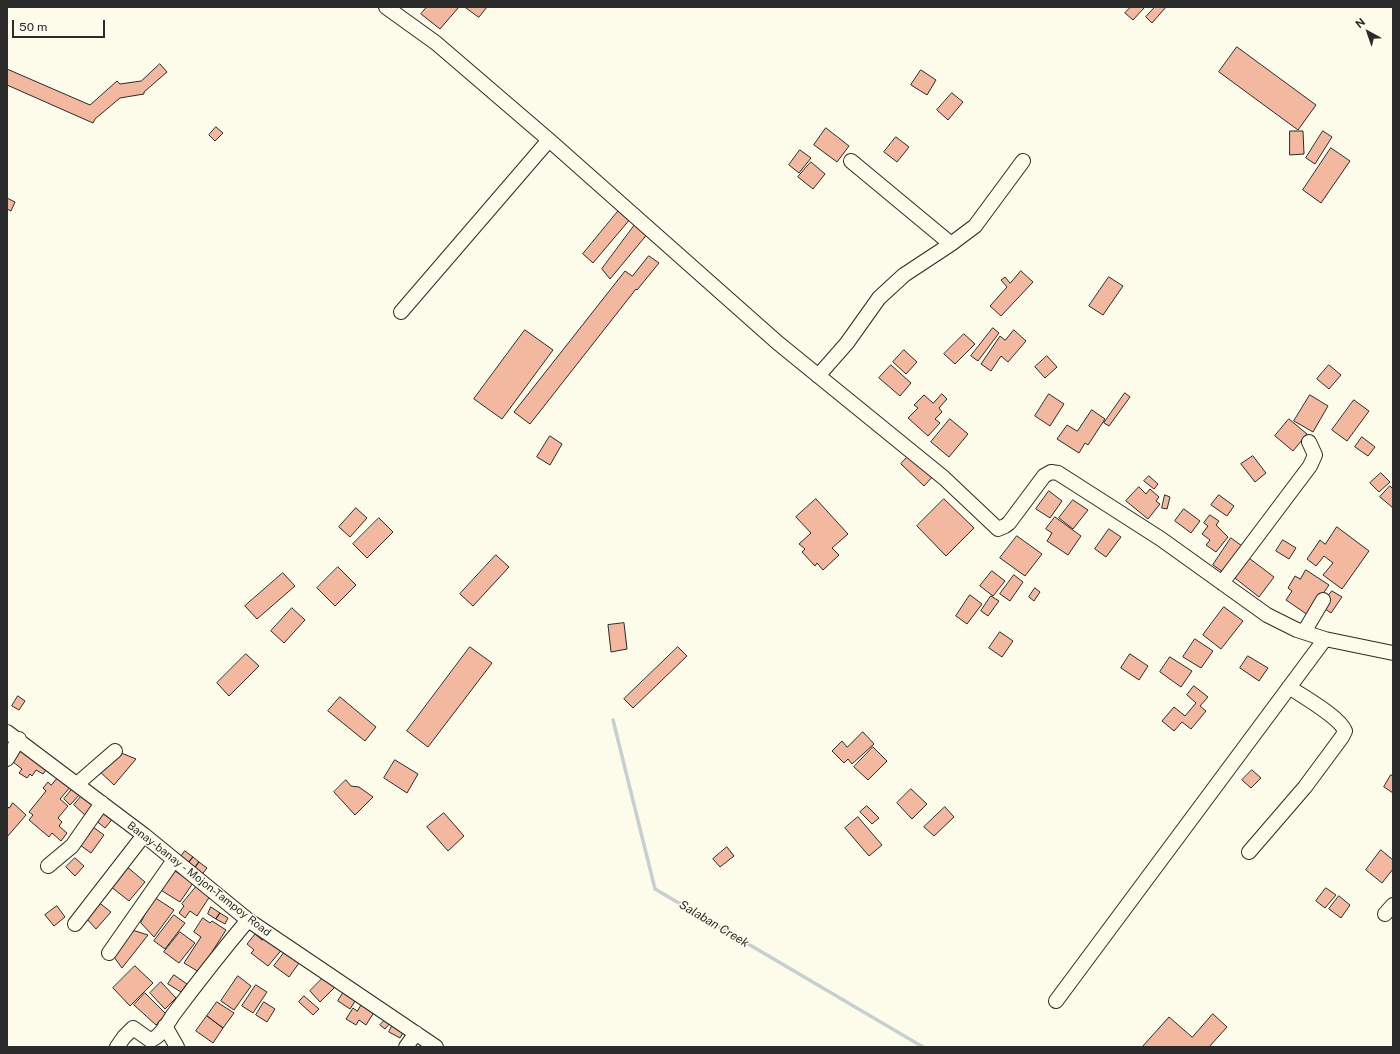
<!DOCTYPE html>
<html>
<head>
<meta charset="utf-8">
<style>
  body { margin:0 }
  #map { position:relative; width:1400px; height:1054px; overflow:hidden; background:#fdfbea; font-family:"Public Sans",sans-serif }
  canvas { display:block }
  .frame { position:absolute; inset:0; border:8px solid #2b2b2b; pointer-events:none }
  .north { position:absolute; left:1348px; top:12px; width:40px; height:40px; -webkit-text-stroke:3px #fdfbea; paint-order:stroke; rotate:320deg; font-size:11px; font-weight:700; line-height:16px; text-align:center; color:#2b2b2b }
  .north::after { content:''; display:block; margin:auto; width:14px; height:18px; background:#2b2b2b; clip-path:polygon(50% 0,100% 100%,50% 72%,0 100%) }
  .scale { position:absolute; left:12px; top:20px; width:93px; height:18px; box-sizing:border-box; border:2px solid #2b2b2b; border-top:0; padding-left:5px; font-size:12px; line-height:14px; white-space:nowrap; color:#2b2b2b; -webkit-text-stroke:3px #fdfbea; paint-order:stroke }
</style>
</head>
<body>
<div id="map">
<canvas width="1400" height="1054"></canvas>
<div class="frame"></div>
<div class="north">N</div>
<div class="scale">50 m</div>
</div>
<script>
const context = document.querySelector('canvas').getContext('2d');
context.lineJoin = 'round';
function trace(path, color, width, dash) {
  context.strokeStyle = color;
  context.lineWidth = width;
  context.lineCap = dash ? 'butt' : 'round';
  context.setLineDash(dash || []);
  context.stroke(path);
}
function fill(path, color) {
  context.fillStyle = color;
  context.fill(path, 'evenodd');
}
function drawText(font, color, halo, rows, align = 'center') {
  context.font = font + ' "Public Sans",sans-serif';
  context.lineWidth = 3;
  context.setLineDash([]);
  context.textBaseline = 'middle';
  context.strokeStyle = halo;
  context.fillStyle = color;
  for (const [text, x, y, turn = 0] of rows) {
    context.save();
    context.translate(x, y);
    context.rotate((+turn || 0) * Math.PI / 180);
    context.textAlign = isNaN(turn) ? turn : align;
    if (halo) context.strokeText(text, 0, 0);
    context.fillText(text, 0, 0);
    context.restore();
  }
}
trace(new Path2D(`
  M613,720L655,889L923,1047`), '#c7d0d0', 3.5);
const building = new Path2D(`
  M427,7H456L458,8L440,29L421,14Z
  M465,7H487L479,17Z
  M1131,7H1142L1144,8L1133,20L1125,13Z
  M1155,7H1166L1152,23L1146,17Z
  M1237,47L1316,105L1298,130L1219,72Z
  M160,64L167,72L144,92V94L120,98L95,119L93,123L7,85V69L90,105L117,81L120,84L141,81Z
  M921,70L936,80L927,95L911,85Z
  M952,93L963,102L948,120L937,110Z
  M216,127L223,133L215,141L209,135Z
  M826,128L849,146L837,162L814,145Z
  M1290,131H1303L1304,154L1290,155Z
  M1323,131L1332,137L1315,164L1306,158Z
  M896,137L909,147L897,162L884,152Z
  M1331,148L1350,161L1321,203L1303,190Z
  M800,150L811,158L799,173L789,165Z
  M811,162L825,174L813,189L798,177Z
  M7,198L15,202L11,211L7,209Z
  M620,209L631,218L593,263L583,254Z
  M637,222L649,232L610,279L602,269Z
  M649,256L659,263L637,290L636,289L530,424L514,412L625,271L632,276Z
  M1021,271L1033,282L1001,316L990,306L1007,287L1001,280L1005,277L1010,283Z
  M1109,277L1123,286L1103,315L1089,306Z
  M993,328L999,333L978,361L971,356Z
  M525,330L553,350L502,419L474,399Z
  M1014,330L1026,341L1008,362L1001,356L991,371L981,364L1000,336L1005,340Z
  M964,334L975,344L955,364L944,354Z
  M904,350L917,362L906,374L893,362Z
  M1047,356L1057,367L1045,378L1035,367Z
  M891,365L911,383L900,396L879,378Z
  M1329,365L1341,375L1329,389L1317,379Z
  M1125,393L1130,397L1109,426L1104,423Z
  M942,394L947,399L939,408L942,412L935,419L940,423L928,436L908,418L918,408L914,405L924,395L933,403Z
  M1049,394L1064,404L1050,426L1035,416Z
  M1310,395L1328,406L1313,432L1294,421Z
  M1354,400L1369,411L1347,441L1332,430Z
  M1092,410L1105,419L1088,445L1085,443L1079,453L1057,439L1067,425L1077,431Z
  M950,419L968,434L949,457L931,442Z
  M1289,419L1307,434L1293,451L1275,436Z
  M550,436L562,444L550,465L537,457Z
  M1362,437L1375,447L1368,456L1355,447Z
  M912,452L935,474L924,486L901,464Z
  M1253,456L1266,473L1255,482L1241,464Z
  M1381,473L1390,482L1379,492L1370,483Z
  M1149,476L1158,484L1154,489L1144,481Z
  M1390,486L1393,489V508L1380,497Z
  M1139,487L1146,494L1150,489L1159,497L1156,501L1160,504L1148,519L1126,501Z
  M1049,491L1062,501L1050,518L1036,509Z
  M1165,495L1170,497L1167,509L1162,508Z
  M1219,495L1234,506L1227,516L1211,505Z
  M816,499L848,534L832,548L839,555L823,570L817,563L815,566L802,552L805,549L799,544L811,533L796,517Z
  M944,499L974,528L946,556L917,526Z
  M1073,500L1088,510L1073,529L1059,518Z
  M356,508L367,518L350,537L339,527Z
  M1184,509L1200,521L1191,533L1175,521Z
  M1210,515L1219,521L1216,525L1228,537L1216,552L1206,545L1210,540L1202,534L1208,526L1204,523Z
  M1055,517L1081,536L1068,555L1047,541L1052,533L1046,529Z
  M379,518L393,532L367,558L353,544Z
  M1337,527L1369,551L1342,589L1323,575L1333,563L1324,556L1316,566L1307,559L1320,540L1325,544Z
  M1109,529L1121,537L1106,557L1095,549Z
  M1017,536L1042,554L1025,576L1000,558Z
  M1231,538L1242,546L1223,572L1213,565Z
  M1283,540L1296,548L1289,559L1276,551Z
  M496,555L509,567L473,606L460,594Z
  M1245,555L1274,577L1259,597L1231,575Z
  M338,567L356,585L335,606L317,588Z
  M1306,570L1329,585L1308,615L1286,600L1292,591L1288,588L1295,576L1300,579Z
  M992,571L1005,581L993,596L980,586Z
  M283,573L295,586L257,619L245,606Z
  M1014,575L1023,582L1010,601L1000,594Z
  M1035,588L1040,592L1034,601L1029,597Z
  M1332,591L1342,597L1331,613L1321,606Z
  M970,595L982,604L967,624L956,616Z
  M991,596L999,601L988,616L981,611Z
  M1224,607L1243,621L1221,649L1203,635Z
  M292,608L305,620L284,643L271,631Z
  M624,623L627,649L611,652L608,625Z
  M1000,632L1013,641L1002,657L989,648Z
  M1195,639L1213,651L1201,668L1183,657Z
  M470,647L492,663L428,747L407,731Z
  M678,647L687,656L633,708L624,699Z
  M246,654L259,666L229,696L217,683Z
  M1130,654L1148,666L1139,680L1121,668Z
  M1248,656L1268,668L1259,681L1240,668Z
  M1170,657L1192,671L1181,687L1160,672Z
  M1194,686L1208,697L1200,706L1206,711L1191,729L1182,722L1174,731L1162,721L1174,707L1185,716L1196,703L1187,695Z
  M18,696L25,701L19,710L12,706Z
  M340,697L376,727L365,741L328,711Z
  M863,732L874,744L852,764L848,759L844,763L832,751L842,741L847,747Z
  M23,738L51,763L43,774L36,770L32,776L30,774L27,778L19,773L22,769L8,758Z
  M873,747L887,761L868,780L854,767Z
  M119,752L136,759L114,785L97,769Z
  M395,760L418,774L407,793L384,778Z
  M65,769L78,778L60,799L68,806L58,818L62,822L59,826L67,833L61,841L52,833L49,837L29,820L33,815L29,812L46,791L43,788L48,782L51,785Z
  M1252,770L1261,778L1251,788L1242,780Z
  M1391,775L1393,776V793L1384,787Z
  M346,780L351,786L359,787L373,797L355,815L334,792Z
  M74,787L81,793L70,805L64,799Z
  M89,787L101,798L86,816L74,805Z
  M911,789L927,804L912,819L897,803Z
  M109,801L120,810L105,828L94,819Z
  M13,803L26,815L7,837V806L9,808Z
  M867,806L879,818L872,824L860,812Z
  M945,807L954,817L934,836L924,827Z
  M444,813L464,836L448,851L427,827Z
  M858,817L882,845L869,856L845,828Z
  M93,827L104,835L91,853L80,845Z
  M727,847L734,856L720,867L713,859Z
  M1381,850L1393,860V869L1382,883L1366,870Z
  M185,851L193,857L186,866L178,861Z
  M193,857L199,862L192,872L186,866Z
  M75,858L84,866L75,876L66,867Z
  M199,862L207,868L200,877L192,872Z
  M126,866L145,882L129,901L110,886Z
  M172,869L193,883L180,902L159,889Z
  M200,882L212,893L197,916L190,911L185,918L179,913L184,906L182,904Z
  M1326,888L1336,895L1325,908L1316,901Z
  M1339,896L1350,905L1341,918L1329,909Z
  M154,897L174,910L154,937L141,923Z
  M97,901L111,912L96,929L85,917Z
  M57,906L65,917L54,926L45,915Z
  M211,907L220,913L216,919L208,914Z
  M220,913L228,918L225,924L216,919Z
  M174,915L185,923L165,949L154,941Z
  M203,918L210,923L212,921L226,930L199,972L184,963L201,937L194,932Z
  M132,930L148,935L122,968L114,957Z
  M180,932L195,943L179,963L164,952Z
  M267,933L284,947L268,966L251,953L254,950L247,944L255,934L262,940Z
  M290,945L304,956L289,977L274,966Z
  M135,966L153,983L130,1006L113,988Z
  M174,975L187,984L181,992L168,984Z
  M326,975L337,985L320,1002L310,991Z
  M238,976L251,986L234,1010L221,1001Z
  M161,982L176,998L165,1009L150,993Z
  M256,985L267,992L253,1013L242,1006Z
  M347,987L359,995L350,1009L338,1001Z
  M145,993L166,1014L156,1025L134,1005Z
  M304,996L319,1009L313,1015L299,1002Z
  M366,997L378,1006L366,1025L359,1020L356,1025L346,1019L353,1008L357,1011Z
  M217,1002L234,1013L223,1028L207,1016Z
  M264,1002L275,1009L267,1022L256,1015Z
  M1213,1014L1227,1027L1209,1047H1142L1169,1017L1192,1037Z
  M207,1016L223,1028L213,1043L196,1031Z
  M387,1018L391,1022L385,1029L380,1025Z
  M393,1024L404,1031L400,1038L389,1032Z`);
fill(building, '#f2b8a0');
trace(building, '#2b2b2b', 1);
const minor = new Path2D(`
  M386,7L436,43L549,140L778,343L944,478L998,529L1005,526L1009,523L1044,476L1051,472L1058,473L1161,539L1267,615L1297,630L1325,639L1393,653
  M951,244L975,226L1023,161
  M401,312L549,140
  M818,376L847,343L879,298L904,275L951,244L851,161
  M1222,583L1310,466L1315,455L1309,442
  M1304,632L1323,600
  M7,732L144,835L248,920L436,1047
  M7,759L19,739
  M77,784L115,751
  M1249,852L1305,787L1342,737L1345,731C1340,717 1302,696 1289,687
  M48,866L72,846L102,803
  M1385,914L1393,905
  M75,924L144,835
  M109,953L174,860
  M1056,1001L1325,639
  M165,1026L177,1047
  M117,1047L124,1037L133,1028L150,1040C160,1038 168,1023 173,1015C197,983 222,951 248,920
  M406,1047L416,1033`);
trace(minor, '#2b2b2b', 16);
trace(minor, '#fdfbea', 14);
drawText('11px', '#2b2b2b', '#fdfbea', [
  ["Banay-banay - Mojon-Tampoy Road",199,879,38]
]);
drawText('italic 12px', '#2b2b2b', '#fdfbea', [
  ["Salaban Creek",714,924,31]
]);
</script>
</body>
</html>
